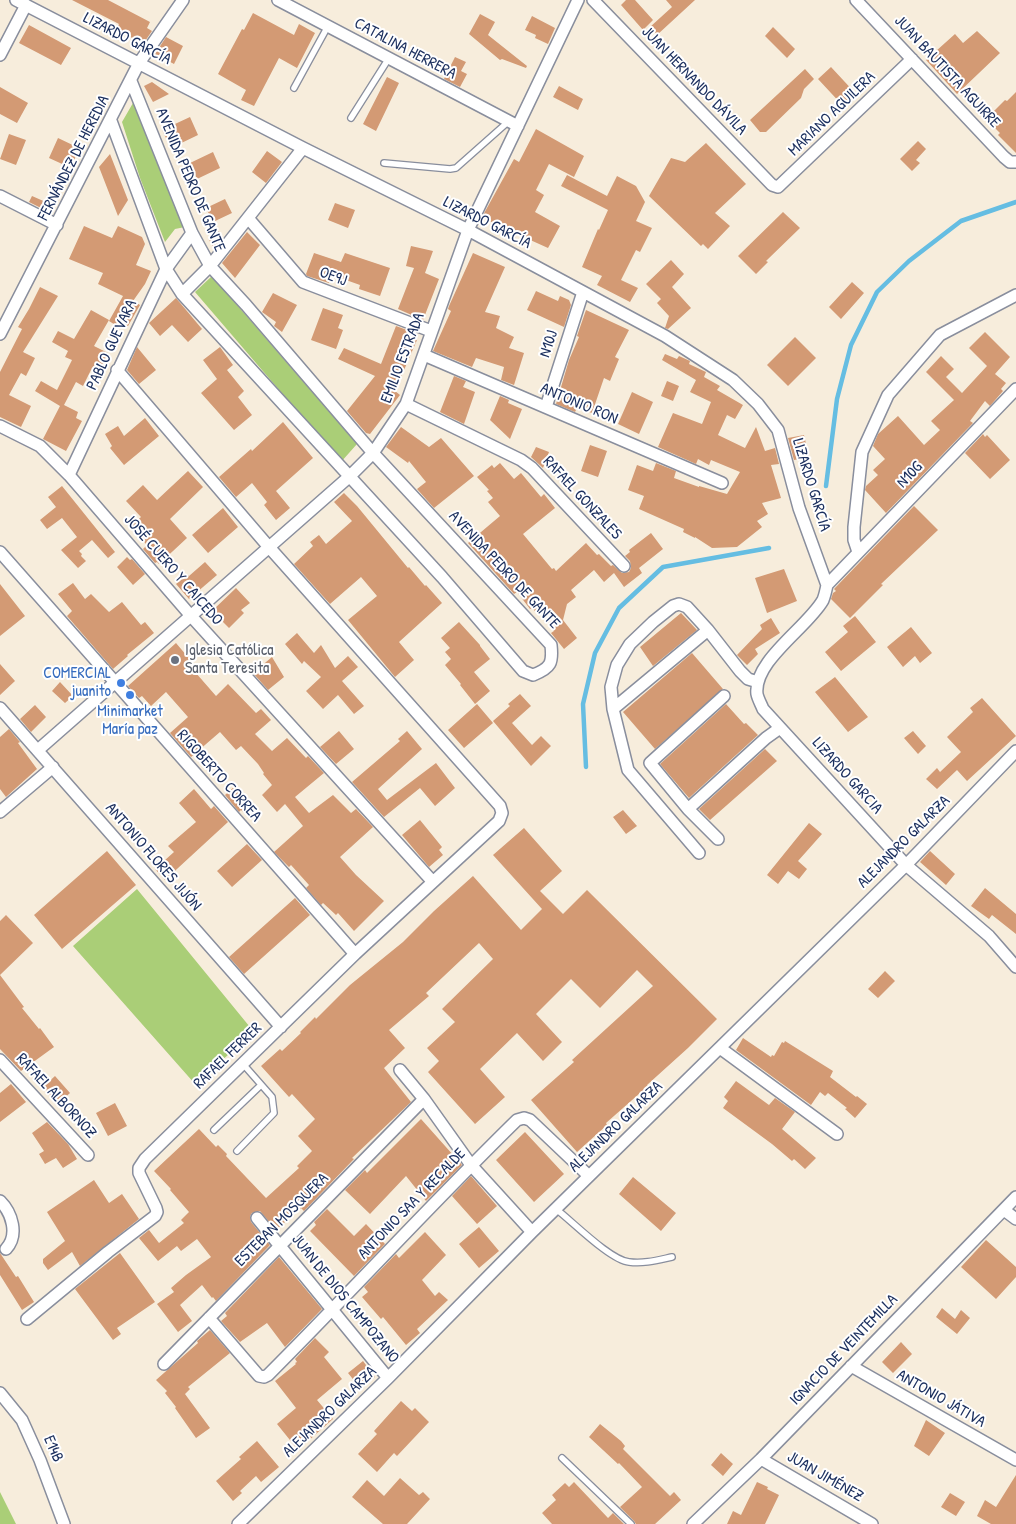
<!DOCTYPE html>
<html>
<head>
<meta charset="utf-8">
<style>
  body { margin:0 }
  canvas { display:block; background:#f7eddc }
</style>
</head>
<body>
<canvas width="1016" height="1524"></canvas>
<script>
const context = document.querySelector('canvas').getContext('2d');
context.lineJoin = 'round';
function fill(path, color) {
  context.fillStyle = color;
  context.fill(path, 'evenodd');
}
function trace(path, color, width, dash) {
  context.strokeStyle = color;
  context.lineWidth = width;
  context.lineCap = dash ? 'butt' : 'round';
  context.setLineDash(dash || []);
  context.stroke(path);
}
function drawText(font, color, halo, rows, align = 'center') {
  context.font = font + ' "Patrick Hand",sans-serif';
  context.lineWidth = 4;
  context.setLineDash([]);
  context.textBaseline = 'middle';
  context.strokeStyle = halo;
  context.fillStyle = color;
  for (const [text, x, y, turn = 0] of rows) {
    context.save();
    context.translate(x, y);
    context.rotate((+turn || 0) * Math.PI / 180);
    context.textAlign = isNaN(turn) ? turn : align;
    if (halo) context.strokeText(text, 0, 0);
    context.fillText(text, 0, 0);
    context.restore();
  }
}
fill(new Path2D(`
  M133,103L185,227L175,229L165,242L140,178L122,122Z
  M212,276L357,444L341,462L195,292Z
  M137,889L254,1032L195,1084L73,946Z
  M0,1492L16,1524H0Z`), '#aace77');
trace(new Path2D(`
  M826,486L837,399L851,345L877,292L909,261L961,221L1016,202
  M586,767L583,704L595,653L619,608L663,567L769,548`), '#65bde2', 4.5);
fill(new Path2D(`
  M72,0H108L150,22L147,28L152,31L143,44L116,29L119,24Z
  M626,0H635L653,20L643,30L621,5Z
  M666,0H695L657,35L650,27L672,7Z
  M253,13L294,35L299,24L315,33L297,68L279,58L254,106L241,100L246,90L218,74L242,29L244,30Z
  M480,14L495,22L488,35L527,66L526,68L502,59L500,60L469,34Z
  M532,16L555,28L548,44L535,38L536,35L525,30Z
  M29,25L71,48L61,65L19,43Z
  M773,27L795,49L787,58L765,36Z
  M977,31L1000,53L957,94L926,60L955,34L963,43Z
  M166,37L183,46L174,64L155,54Z
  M455,57L466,62L461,71L467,74L460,87L444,79Z
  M831,67L857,95L844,107L818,79Z
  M805,69L814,79L804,89L801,98L766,132H760L750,120Z
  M387,77L399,83L376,131L363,124Z
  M152,82L169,94L153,102L144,86Z
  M559,86L583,99L578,110L553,97Z
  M0,87L28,103L17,123L0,114Z
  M1016,92V153L998,135L1000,133L986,119L1005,100L1007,101Z
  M190,117L198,135L171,148L162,130Z
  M536,129L584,156L574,177L549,164L536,190L544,195L535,212L560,226L548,248L517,234L515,238L499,229L501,227L482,217L514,159L519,162Z
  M9,134L26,140L16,165L0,159Z
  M58,138L79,148L71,168L49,158Z
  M918,141L926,149L916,160L920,163L912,171L900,159Z
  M706,143L746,184L715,213L730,226L708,249L703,244L701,246L649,196L671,158L685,162Z
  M267,151L282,162L266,183L252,172Z
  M213,152L220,168L197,179L190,163Z
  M110,154L128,200L118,216L99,167Z
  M567,175L607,196L617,176L636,186L645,202L636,221L652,228L640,252L636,250L621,280L638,288L630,302L597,285L602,276L582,267L598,229L599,230L608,210L561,186Z
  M32,196L48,203L45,210L29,202Z
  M225,199L232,213L213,222L206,208Z
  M335,203L355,210L348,228L328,220Z
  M783,212L800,228L766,261L768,262L756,274L738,256Z
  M84,226L112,238L118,226L142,237L145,244L136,265L151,271L145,284L133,301L140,305L128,326L119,321L117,326L109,321L123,296L98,284L103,273L69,259Z
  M219,231L223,237L214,249L208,238Z
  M247,232L260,245L235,278L222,263Z
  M411,246L433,251L425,273L439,279L423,320L398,309L414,268L406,266Z
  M314,253L341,262L345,253L390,268L380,296L359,289L360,285L332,275L329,283L307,276L306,274Z
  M473,253L505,267L485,312L500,316L496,328L514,337L509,348L524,353L514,385L501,380L504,367L476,358L472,367L433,351L451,311L448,309L449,306Z
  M671,260L684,274L672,287L691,308L668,329L665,328L669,316L657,303L661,299L646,284Z
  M852,282L864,293L841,319L829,307Z
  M40,287L58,296L23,352L35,358L26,376L21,373L9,395L31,406L21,427L0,417V372L22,329L18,327L29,309Z
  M536,291L558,301L560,296L569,300L571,305L564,327L527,310Z
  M273,293L297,305L282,332L274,326L276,322L262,312Z
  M176,298L202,329L188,342L172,325L160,336L149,323Z
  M323,308L343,315L338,328L343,330L336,349L311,340Z
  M91,310L109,320L94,346L108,353L98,373L91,370L83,386L76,382L64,405L78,412L76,418L82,421L66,451L43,439L60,406L35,391L41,381L57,390L72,360L65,357L68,351L52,342L58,331L74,339Z
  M586,310L629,330L615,357L619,359L610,381L604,378L592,413L577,408L575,412L556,404L569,360L579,337L577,336Z
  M396,326L418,334L416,339L417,340L395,391L400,395L370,434L366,433L347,411L375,376L338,359L344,348L381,364Z
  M985,332L1010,357L995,374L1006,383L1001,389L1003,391L990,406L985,401L970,421L973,423L886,513L865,490L866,486L878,475L873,470L885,459L873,446L878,434L898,416L924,445L940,430L931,421L954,400L926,372L941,356L954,369L946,377L962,393L987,366L969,348Z
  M795,337L816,358L788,386L767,365Z
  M137,347L156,370L139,384L127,370Z
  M220,347L233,365L227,370L244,391L238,397L252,415L234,430L201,393L217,379L203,360Z
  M665,354L677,359L679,356L690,361L689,364L706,372L704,377L720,386L717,390L743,405L735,419L727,415L718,435L745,448L756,427L765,451L775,448L779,464L771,465L781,498L762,503L768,514L757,521L762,527L737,547L712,548L695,537V538L683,532L684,529L639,509L644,496L628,490L637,465L653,471L656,463L676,471L674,478L699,487V486L727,494L740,472L711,460L709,465L698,459L696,464L658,447L673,413L702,424L711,402L690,392L696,380L662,360Z
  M454,376L466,381L463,387L475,392L464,424L440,412Z
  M667,381L679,386L673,401L661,396Z
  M632,392L653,402L639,434L618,424Z
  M500,396L509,400L508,403L522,409L510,439L490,420Z
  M145,418L159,436L124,465L110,448L112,446L105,434L118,426L124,436Z
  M283,422L313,458L276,491L290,508L276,520L264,505L267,502L252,483L236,497L219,477L251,449L252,451Z
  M401,427L429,447L441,438L474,476L434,508L417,489L426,482L409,461L408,463L386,447Z
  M983,434L985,437L987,435L1010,460L990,479L965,453Z
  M804,435L809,457L794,460L788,438Z
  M590,445L607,451L598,477L581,471Z
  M536,447L549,452L543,468L531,457Z
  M500,463L514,479L521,473L541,497L544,494L555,508L523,534L552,569L554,568L556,571L586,543L597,555L599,554L611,566L613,565L622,573L629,572L631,568L630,561L625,556L630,552L629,550L651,533L663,549L639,568L642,573L624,587L614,573L604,582L594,570L571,590L576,597L567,604L563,620L577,638L564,649L551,633L554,631L537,609L535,611L532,608L530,609L517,592L514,594L468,543L500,516L488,502L493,498L487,491L489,490L477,477L492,465L494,468Z
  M188,471L203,487L170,519L187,538L159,564L157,562L155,563L143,549L147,545L130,527L141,517L126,501L143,485L157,500Z
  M62,486L115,552L108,558L92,540L79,551L82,554L81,556L86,561L78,568L61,550L77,537L62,518L47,529L40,520L56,507L48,497Z
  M344,493L357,506L408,568L409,567L425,586L426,585L442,603L399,642L414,660L395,677L348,620L377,596L361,577L330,604L294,564L313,546L310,542L319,535L326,544L352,521L334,502Z
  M914,506L938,530L881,584L883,585L850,618L831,599L833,593L836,591L834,589Z
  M223,508L238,527L208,553L192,535Z
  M127,557L130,560L132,559L145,574L133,585L117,567Z
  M205,562L217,575L189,599L176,584L187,574L189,576Z
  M784,569L797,601L767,613L755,578Z
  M73,583L85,599L91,594L109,612L122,602L141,625L145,622L154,633L127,655L128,656L113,669L67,616L72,611L58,594Z
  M0,584L25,616L0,636Z
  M236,588L250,603L241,610L244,613L229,628L212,611Z
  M681,613L697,630L653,666L640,647Z
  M855,616L876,642L841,671L825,652L848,632L843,626Z
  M771,618L780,633L755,649L758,654L747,665L737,655L762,629L760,625Z
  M459,622L480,645V646L490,659L474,672L490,691L475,704L460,685L461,684L445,665L451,659L445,652L450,648L441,638Z
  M911,627L932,653L920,663L915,656L903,667L887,647Z
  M297,633L314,653L321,645L335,668L348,656L358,667L342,681L364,706L354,714L338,695L323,709L306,691L321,677L304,661L302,664L285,644Z
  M176,643L192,662L189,665L216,696L228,684L256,713L261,709L271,720L255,734L272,751L287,738L306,758L308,756L324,773L295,797L309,813L333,795L351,813L356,809L373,827L340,857L356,875L384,901L354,931L338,913L336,915L323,903L321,905L306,888L309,885L291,865L289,867L274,852L303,826L285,804L277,812L262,795L272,785L263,774L264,773L258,764L241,746L236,750L220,732L191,757L170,733L188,717L166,692L151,706L142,696L139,698L128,686Z
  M692,653L723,689L655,749L623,712Z
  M272,657L284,677L268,690L253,673Z
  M0,664L15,681L0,695Z
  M835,677L868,717L848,732L815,692Z
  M60,682L73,696L65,703L52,691Z
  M520,694L531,706L512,723L532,745L541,736L551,746L531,766L493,721L510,706L508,704Z
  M982,698L1016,736L967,781L957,770L937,789L926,779L937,768L940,772L961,752L947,737L973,712L970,708Z
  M477,704L493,723L464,748L448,730Z
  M726,704L744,724L746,723L758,735L689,798L660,764Z
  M35,705L46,717L31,732L20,719Z
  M9,729L20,742L18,743L37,769L6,797L0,789V737Z
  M339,731L354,749L336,764L320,747Z
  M407,731L422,749L378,789L387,800L436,763L455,788L435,806L420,788L384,817L352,782L400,741L398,739Z
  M913,731L926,746L918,754L904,738Z
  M765,749L777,761L710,820L699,809Z
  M235,786L252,802L243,812L241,810L239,812L225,795Z
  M194,789L211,809L214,806L228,822L165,880L155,869L174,852L168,846L196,822L179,803Z
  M623,810L637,826L626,834L613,817Z
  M420,820L442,847L439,850L443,855L429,867L402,835Z
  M809,823L822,834L798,861L807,869L799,879L788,871L778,884L767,875Z
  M524,828L562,871L540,891L563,914L587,890L717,1019L688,1048L647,1085L648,1086L606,1123L607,1125L577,1152L531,1100L574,1062L572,1060L653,986L637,970L600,1008L571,979L536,1014L562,1042L543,1061L517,1033L480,1069L505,1097L475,1124L428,1072L439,1061L427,1048L455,1022L442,1009L493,959L479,943L426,993L429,996L389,1030L405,1048L384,1068L411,1102L352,1158L354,1159L304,1211L301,1208L276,1230L260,1211L252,1213L250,1216L251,1222L270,1245L216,1301L213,1297L212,1298L202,1285L180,1305L192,1321L178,1332L157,1304L174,1292L171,1288L186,1275L211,1257L197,1239L181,1251L177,1246L158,1261L139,1238L149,1230L159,1243L184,1223L181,1220L189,1212L170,1190L171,1189L154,1171L199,1129L216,1147L218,1145L227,1154L226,1156L266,1198L299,1168L297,1166L312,1151L298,1136L315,1119L292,1094L289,1097L261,1066L280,1049L282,1051L301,1033L300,1032L315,1017L316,1019L350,985L403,942L434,911L473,876L521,930L542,909L493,855Z
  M247,844L262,860L232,887L217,871Z
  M107,851L136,885L62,949L34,915Z
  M930,851L955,874L946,885L920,862Z
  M985,888L1016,914V934L992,915L989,919L971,906Z
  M295,898L310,915L244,974L229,957Z
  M6,915L33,943L0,975L24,1007L22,1008L39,1029L40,1028L54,1047L21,1071L0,1049V921Z
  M885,971L895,981L878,998L868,989Z
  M743,1038L771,1057L772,1055L774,1056L782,1042L784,1043L785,1041L833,1071L830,1077L856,1097L857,1096L867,1104L855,1118L845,1109L847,1108L828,1093L825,1096L820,1092L811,1105L736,1050Z
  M55,1076L70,1093L58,1104L43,1087Z
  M736,1081L769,1105L775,1098L795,1112L782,1129L816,1158L805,1169L794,1159L792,1161L772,1144L723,1108L728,1101L724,1097Z
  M11,1084L26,1102L0,1122V1093Z
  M115,1103L127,1126L108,1136L96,1113Z
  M421,1119L462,1165L426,1201L406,1176L370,1214L345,1190L365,1170L367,1173Z
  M47,1122L68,1144L77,1159L63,1168L56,1158L45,1164L39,1154L44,1151L32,1133Z
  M525,1132L564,1174L534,1202L496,1160Z
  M471,1176L497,1206L477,1224L452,1196Z
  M633,1177L676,1213L661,1231L619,1194Z
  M94,1180L109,1203L122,1194L139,1219L80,1266L72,1252L48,1270L43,1263V1259L65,1241L47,1212Z
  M327,1209L354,1236L366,1224L385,1244L354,1276L310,1231L316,1225L314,1222Z
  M479,1227L499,1251L479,1268L459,1244Z
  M425,1232L446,1255L422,1280L435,1296L439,1292L448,1300L417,1329L420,1333L406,1345L383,1317L381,1319L362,1297L368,1292L364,1287L396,1254L399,1258Z
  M986,1240L1016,1267V1277L996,1299L961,1267Z
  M0,1253L16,1277L18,1276L34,1302L22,1310L0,1275Z
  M120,1253L155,1302L117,1328L121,1334L113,1340L75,1289Z
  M279,1257L322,1309L285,1347L267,1323L240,1342L221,1321L227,1316L225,1313Z
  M942,1308L955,1319L961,1310L970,1318L957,1334L936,1317Z
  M210,1330L230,1353L188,1387L190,1389L185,1394L210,1428L196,1438L175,1408L176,1407L165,1393L167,1391L156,1380L198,1343L197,1341Z
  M315,1338L329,1352L324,1357L342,1379L317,1400L333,1419L298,1450L277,1424L296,1408L275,1381L296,1364L295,1363L297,1362L295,1359Z
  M901,1342L912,1354L893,1373L882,1362Z
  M363,1361L375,1377L360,1388L348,1373Z
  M401,1401L412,1411L415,1408L429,1422L397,1456L394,1453L377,1472L358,1454L377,1434L374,1431Z
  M926,1420L945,1433L929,1456L914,1446Z
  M600,1424L621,1441L625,1446L623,1449L670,1496L674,1492L681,1500L655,1524H636L634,1521L620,1507L642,1487L619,1463L618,1464L589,1437Z
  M257,1441L279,1467L261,1482L256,1476L240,1491L242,1493L233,1501L216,1481L241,1459L239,1457Z
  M721,1453L733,1464L723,1476L711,1465Z
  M1016,1475V1524H991L977,1516L985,1500L996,1507Z
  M400,1478L419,1495L423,1492L430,1499L407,1524H383L352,1497L367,1480L384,1496Z
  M574,1482L608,1518L613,1513L624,1524H552L542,1513L556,1500L552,1495L565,1483L569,1487Z
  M757,1482L768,1487L767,1489L779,1495L765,1524H727L733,1511L741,1515Z
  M950,1493L965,1502L956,1516L941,1507Z`), '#d39a74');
const service = new Path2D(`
  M294,88L328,26
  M351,118L389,58
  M384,163L450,169L456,168L509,121
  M214,1130L261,1085
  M237,1151L274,1113L272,1097L243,1064
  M556,1209C573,1222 610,1260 629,1262C644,1264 658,1260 672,1257
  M562,1458L631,1524`);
const minor = new Path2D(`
  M16,0L303,148L468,230L665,336L733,380L758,404L778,430L799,508L827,585
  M278,0L518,126
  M593,0L772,185L778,187L912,59
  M856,0L1004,157L1010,162H1016
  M0,55L26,5
  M111,121L166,269L182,294L442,577L523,671L533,675C551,668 553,663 551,645L373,453L246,305L210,266L192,233L131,81
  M0,196L57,225
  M248,218L303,282L431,331
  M182,294L210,266L303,148
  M0,334L139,63L183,0
  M424,355L722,483
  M406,404L521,460L532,468L624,566
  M546,407L583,292
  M0,426L40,446L69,475L191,616L433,882
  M69,475L166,269L192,233
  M0,552L355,954
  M858,552L854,540V527L862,452L888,395L940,335L1016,295
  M827,585C826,590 825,595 823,600C808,627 753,661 757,694C758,699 761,704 763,709L906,865L989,936L1016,967
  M827,585L1016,389
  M0,708L281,1027
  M613,709L708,630
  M38,750L350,476L373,453L406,404L468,230L578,0
  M688,809L766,738L780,728
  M0,812L53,767
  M718,839L688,809L650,763L724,696
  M699,853L628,770L613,709L611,687L617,665L630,644L653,622L673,606L679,604L687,607L708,630L740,671L748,679L758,682
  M720,1048L837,1134
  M0,1060L88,1155
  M400,1070L424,1099L471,1165L532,1232
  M0,1201C12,1213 19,1235 6,1249
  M1004,1210L1016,1219
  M257,1218L388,1378
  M209,1318L259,1376L264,1377L268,1375C352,1291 432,1203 517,1120L524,1118L530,1120L589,1176
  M27,1319L108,1252L155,1216L157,1212L156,1208L139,1173V1168L145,1159L355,954L499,821L502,813L500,806L268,546L117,370
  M164,1364L424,1099
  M851,1366L1016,1460
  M0,1393L22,1420L40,1460L64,1524
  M761,1459L872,1524
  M238,1524L388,1378L532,1232L906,865L1016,751
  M693,1524L761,1459L1016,1197`);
trace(service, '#898e9d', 8);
trace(minor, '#898e9d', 14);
trace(service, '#fff', 5.5);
trace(minor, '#fff', 11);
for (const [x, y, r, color] of [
  [175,660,5,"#6b7280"],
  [121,683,5,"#3f7fe0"],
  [130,695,5,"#3f7fe0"]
]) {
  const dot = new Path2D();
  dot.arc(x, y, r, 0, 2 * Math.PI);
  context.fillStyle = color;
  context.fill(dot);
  trace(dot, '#fff', 2);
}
drawText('16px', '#1b2f5e', '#fff', [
  ["LIZARDO GARCÍA",127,39,27],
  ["CATALINA HERRERA",405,49,28],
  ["JUAN BAUTISTA AGUIRRE",947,72,47],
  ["JUAN HERNANDO DÁVILA",694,81,46],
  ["MARIANO AGUILERA",832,114,-44],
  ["FERNÁNDEZ DE HEREDIA",74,158,-63],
  ["AVENIDA PEDRO DE GANTE",190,180,67],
  ["LIZARDO GARCÍA",487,223,27],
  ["OE9J",333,277,21],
  ["N10J",549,344,-72],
  ["PABLO GUEVARA",112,345,-65],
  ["EMILIO ESTRADA",403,358,-69],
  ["ANTONIO RON",579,404,23],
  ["N10G",910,475,-46],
  ["LIZARDO GARCÍA",811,485,73],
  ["RAFAEL GONZALES",582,498,47],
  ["JOSÉ CUERO Y CAICEDO",173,570,49],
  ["AVENIDA PEDRO DE GANTE",504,570,47],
  ["RIGOBERTO CORREA",219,776,48],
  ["LIZARDO GARCIA",847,776,48],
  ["ALEJANDRO GALARZA",904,842,-45],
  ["ANTONIO FLORES JIJÓN",153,857,49],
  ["RAFAEL FERRER",228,1056,-44],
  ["RAFAEL ALBORNOZ",56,1096,47],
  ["ALEJANDRO GALARZA",616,1127,-44],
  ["ANTONIO SAA Y RECALDE",412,1204,-46],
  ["ESTEBAN MOSQUERA",282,1220,-45],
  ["JUAN DE DIOS CAMPOZANO",345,1299,51],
  ["IGNACIO DE VEINTEMILLA",844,1350,-46],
  ["ANTONIO JÁTIVA",941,1399,30],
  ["ALEJANDRO GALARZA",330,1412,-44],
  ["E14B",53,1449,67],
  ["JUAN JIMÉNEZ",825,1477,30]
]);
drawText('16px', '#5b616d', '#fff', [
  ["Iglesia Católica",185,651],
  ["Santa Teresita",185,669]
], 'left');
drawText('16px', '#366cbe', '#fff', [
  ["COMERCIAL",111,674],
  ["juanito",111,692],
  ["Minimarket",130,712,"center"],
  ["María paz",130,730,"center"]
], 'right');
</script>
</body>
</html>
